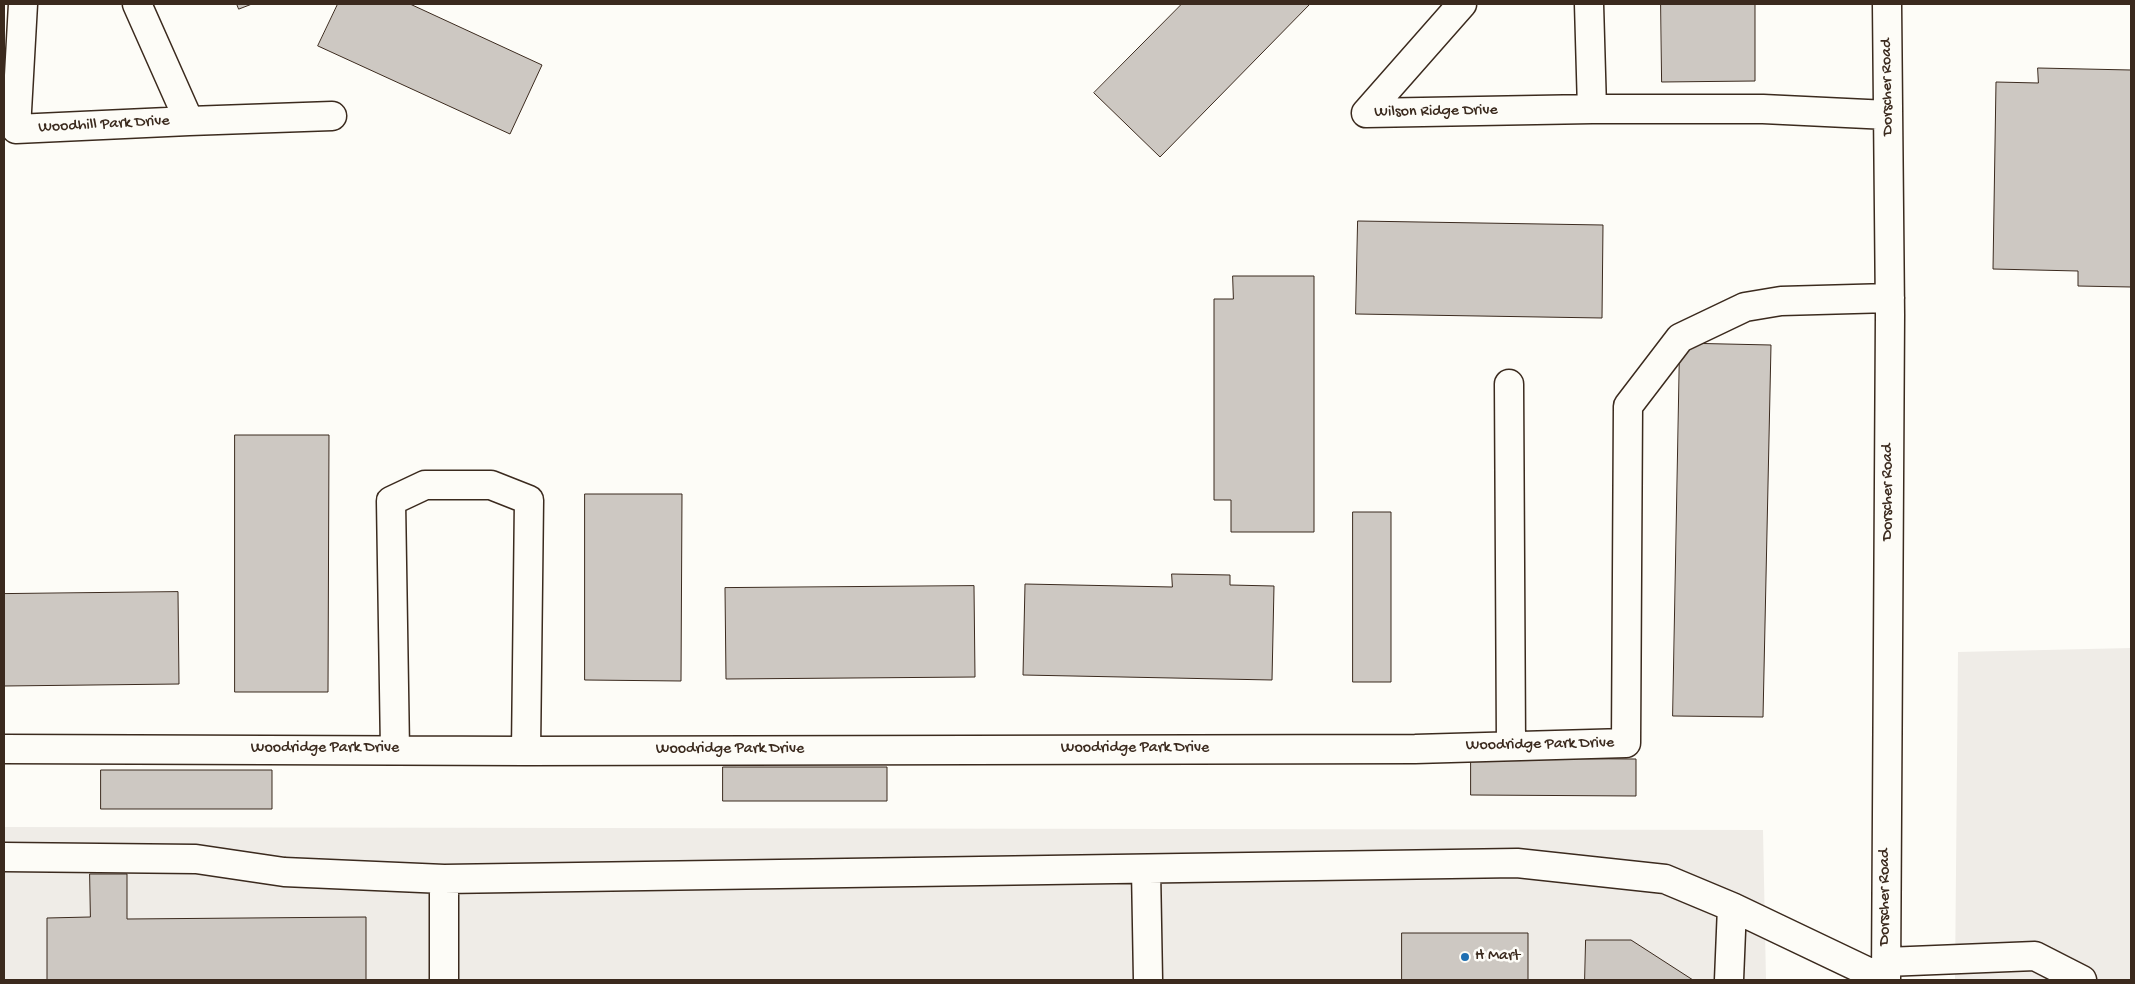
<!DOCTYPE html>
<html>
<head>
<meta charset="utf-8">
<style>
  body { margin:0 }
  #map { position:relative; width:2135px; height:984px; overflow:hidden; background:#fdfcf7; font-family:"Gochi Hand",sans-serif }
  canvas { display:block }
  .frame { position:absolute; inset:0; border:5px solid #3b2a1e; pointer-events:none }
</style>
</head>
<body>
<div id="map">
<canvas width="2135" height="984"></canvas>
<div class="frame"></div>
</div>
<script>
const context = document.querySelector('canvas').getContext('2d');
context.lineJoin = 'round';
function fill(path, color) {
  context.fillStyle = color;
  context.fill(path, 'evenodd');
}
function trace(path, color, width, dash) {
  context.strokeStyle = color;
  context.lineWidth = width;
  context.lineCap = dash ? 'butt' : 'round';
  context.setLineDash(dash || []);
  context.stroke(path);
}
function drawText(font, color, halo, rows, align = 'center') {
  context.font = font + ' "Gochi Hand",sans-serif';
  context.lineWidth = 5;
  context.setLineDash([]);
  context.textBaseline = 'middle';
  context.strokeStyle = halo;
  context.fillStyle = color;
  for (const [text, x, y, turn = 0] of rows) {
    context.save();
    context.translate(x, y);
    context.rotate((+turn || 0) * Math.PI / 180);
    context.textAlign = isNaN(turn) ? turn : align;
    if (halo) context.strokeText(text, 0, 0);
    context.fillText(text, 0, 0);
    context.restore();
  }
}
fill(new Path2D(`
  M2131,648V980H1955L1958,652Z
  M4,827L1763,830L1766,980H4Z`), '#efece7');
const building = new Path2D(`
  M237,4H252L239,9Z
  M338,4H410L542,65L510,134L318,46Z
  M1182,4H1310L1160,157L1094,93Z
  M1661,4H1755V81L1662,82Z
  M2038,68L2131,70V287L2078,286V271L1993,269L1996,82L2038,83Z
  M1358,221L1603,225L1602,318L1356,314Z
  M1233,276H1314V532H1231V500H1214V299H1233Z
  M1680,343L1771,345L1763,717L1673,716Z
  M235,435H329L328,692H235Z
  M585,494H682L681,681L585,680Z
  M1353,512H1391V682H1353Z
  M1172,574L1230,575V585L1274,586L1272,680L1023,675L1025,584L1172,587Z
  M974,586L975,677L726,679L725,588Z
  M178,592L179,684L4,686V594Z
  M1471,758L1636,759V796L1471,795Z
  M723,767H887V801H723Z
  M101,770H272V809H101Z
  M90,874H127V919L366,917V980H47V918L90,917Z
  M1402,933H1528V980H1402Z
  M1586,940H1631L1693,980H1585Z`);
fill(building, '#cdc8c2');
trace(building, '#3b2a1e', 1);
const minor = new Path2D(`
  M23,4L16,129L189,121L137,4
  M1462,4L1366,113L1592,109L1589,4
  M1592,109H1763L1888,115
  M189,121L332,116
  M1509,384L1511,745
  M4,749L526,751L1415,749L1626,743L1628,406L1680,338L1745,307L1781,301L1890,298
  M395,750L391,501L425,485H491L529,500L526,751
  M4,857L196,859L284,872L444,879L1517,863L1665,879L1732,907
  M1146,869L1148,980
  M444,879V980
  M1886,962L2035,956L2082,980
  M1729,980L1732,907L1885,980
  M1886,980L1890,315L1887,4`);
trace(minor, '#3b2a1e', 31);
trace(minor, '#fdfcf7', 28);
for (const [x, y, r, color] of [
  [1465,957,5,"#1f6fb2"]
]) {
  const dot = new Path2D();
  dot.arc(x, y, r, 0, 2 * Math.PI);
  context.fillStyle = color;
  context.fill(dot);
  trace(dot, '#fdfcf7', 2);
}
drawText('16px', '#3b2a1e', '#fdfcf7', [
  ["Dorscher Road",1888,87,-91],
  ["Wilson Ridge Drive",1436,112,-1],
  ["Woodhill Park Drive",104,125,-3],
  ["Dorscher Road",1889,492,-90],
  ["Woodridge Park Drive",1540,745,-1],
  ["Woodridge Park Drive",325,749],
  ["Woodridge Park Drive",1135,749],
  ["Woodridge Park Drive",730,750],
  ["Dorscher Road",1886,897,-90]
]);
drawText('16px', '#3b2a1e', '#fdfcf7', [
  ["H Mart",1475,957]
], 'left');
</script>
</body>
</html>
